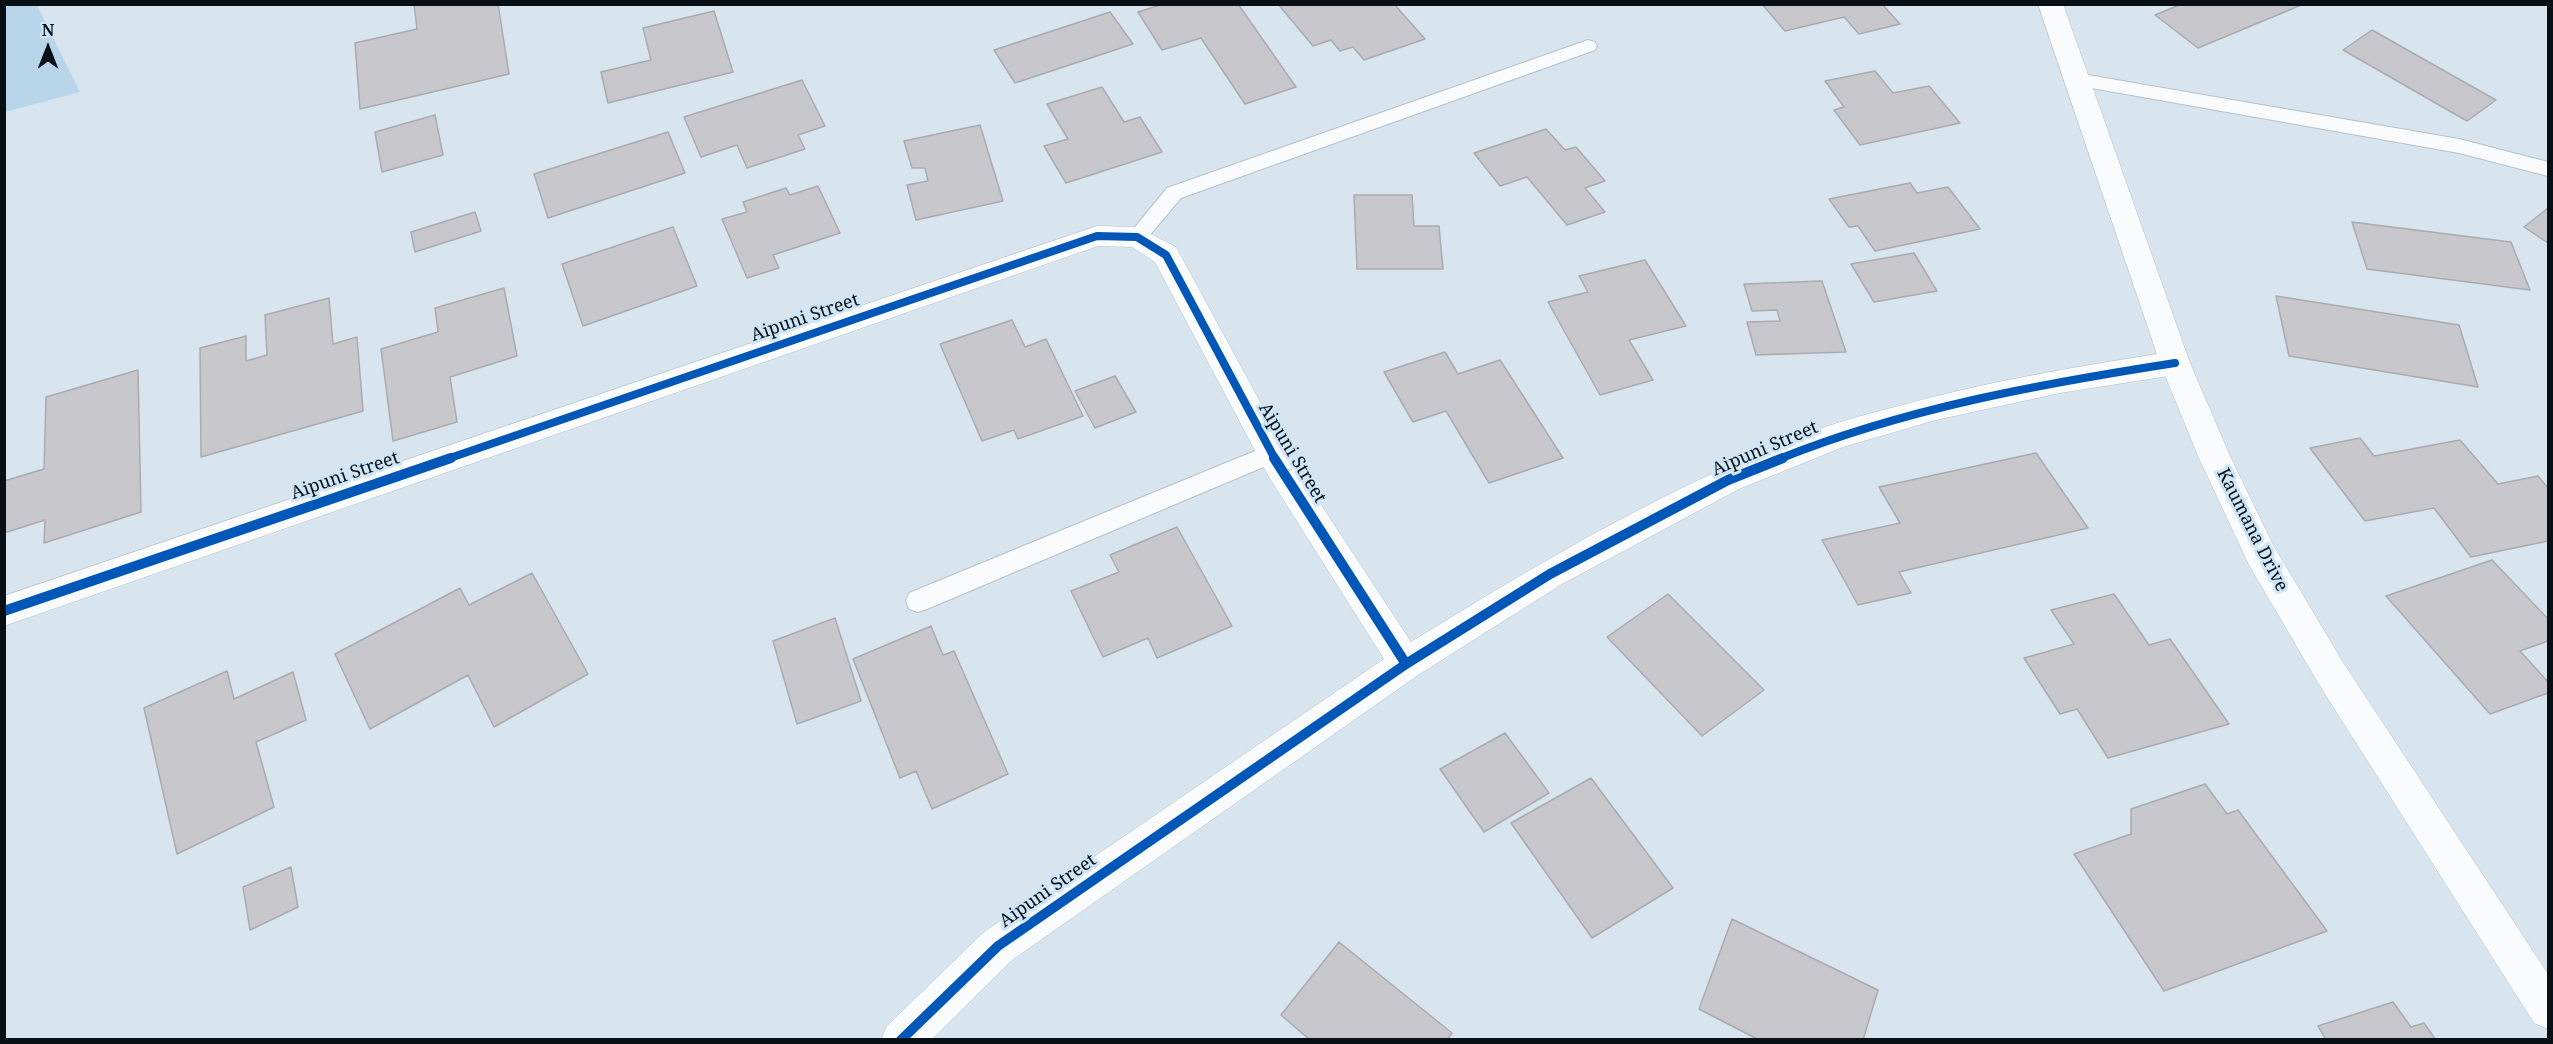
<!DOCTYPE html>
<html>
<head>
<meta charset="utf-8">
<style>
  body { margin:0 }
  #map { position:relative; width:2553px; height:1044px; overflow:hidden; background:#d8e5ef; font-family:"Noto Serif",serif }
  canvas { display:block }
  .frame { position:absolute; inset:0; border:6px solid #081016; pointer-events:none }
  .north { position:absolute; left:18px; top:18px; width:60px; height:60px; -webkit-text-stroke:4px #cfe6f8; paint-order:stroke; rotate:0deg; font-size:16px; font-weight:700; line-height:24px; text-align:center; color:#081016 }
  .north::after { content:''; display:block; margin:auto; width:21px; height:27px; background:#081016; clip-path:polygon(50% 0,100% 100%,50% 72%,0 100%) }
</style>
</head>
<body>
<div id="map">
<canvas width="2553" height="1044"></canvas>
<div class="frame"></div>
<div class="north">N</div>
</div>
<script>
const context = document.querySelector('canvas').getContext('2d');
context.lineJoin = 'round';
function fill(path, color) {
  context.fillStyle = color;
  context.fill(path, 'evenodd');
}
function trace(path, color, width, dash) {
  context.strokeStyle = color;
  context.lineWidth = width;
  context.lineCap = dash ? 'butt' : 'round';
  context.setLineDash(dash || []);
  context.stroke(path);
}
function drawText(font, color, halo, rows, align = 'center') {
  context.font = font + ' "Noto Serif",serif';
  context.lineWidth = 6;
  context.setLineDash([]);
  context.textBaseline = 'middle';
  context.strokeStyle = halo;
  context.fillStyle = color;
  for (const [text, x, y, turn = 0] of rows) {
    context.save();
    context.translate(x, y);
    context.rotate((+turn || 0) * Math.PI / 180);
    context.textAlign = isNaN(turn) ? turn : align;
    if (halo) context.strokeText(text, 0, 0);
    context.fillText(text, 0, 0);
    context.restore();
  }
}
fill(new Path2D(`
  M5,4L37,5L80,92L5,112Z`), '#b9d5ea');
const building = new Path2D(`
  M414,4H498L509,74L360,109L355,43L417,29Z
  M1163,4H1238L1296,87L1245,104L1201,38L1162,50L1138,12Z
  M1278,4H1394L1425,39L1364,60L1353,47L1340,51L1331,40L1313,46Z
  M1762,4H1882L1900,24L1859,34L1844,17L1785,31Z
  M2182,4H2297L2299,6L2198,48L2155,15Z
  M714,11L733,72L608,103L601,72L651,60L643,28Z
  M1110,12L1133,44L1015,83L994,50Z
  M2372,30L2496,100L2467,121L2343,50Z
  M1875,71L1893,93L1929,86L1960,123L1860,145L1834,110L1844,107L1825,81Z
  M802,80L825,126L798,135L805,149L747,168L737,145L701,157L684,117Z
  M1102,87L1124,122L1140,117L1162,152L1066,183L1044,146L1068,139L1047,104Z
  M435,115L443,155L382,172L375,132Z
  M980,125L1003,201L916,220L907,185L928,181L925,168H912L904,141Z
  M1546,129L1565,150L1576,147L1605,181L1585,188L1605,212L1567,225L1527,177L1500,186L1474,153Z
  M668,132L685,173L548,218L534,174Z
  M1910,183L1917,193L1948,187L1980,229L1875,251L1858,226L1849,227L1829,199Z
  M818,186L840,233L773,255L779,268L747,278L722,219L747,212L743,202L786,188L790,195Z
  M1354,195H1412L1414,226H1439L1443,269H1357Z
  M2548,208V243L2524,227Z
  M475,212L481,231L415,252L411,232Z
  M2352,222L2511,242L2530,290L2367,269Z
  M673,227L697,286L583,326L562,264Z
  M1914,253L1937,291L1874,302L1851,264Z
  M1645,260L1686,326L1629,340L1653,380L1600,395L1548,302L1588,292L1579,276Z
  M1822,281L1846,352L1756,355L1747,322L1780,321L1777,310L1752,311L1744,284Z
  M504,288L517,356L450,377L457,422L393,441L381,349L438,332L435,308Z
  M2276,296L2459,325L2478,387L2289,356Z
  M329,298L333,344L357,337L363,411L201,457L200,348L246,336V361L267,355L265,315Z
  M1012,320L1025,347L1046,339L1083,416L1018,439L1014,430L982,441L940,344Z
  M1445,352L1458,374L1500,360L1563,458L1489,483L1446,411L1413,422L1384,372Z
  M138,370L141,512L44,543L45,520L4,533V481L44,469L46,397Z
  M1115,376L1136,412L1095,428L1075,391Z
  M2360,438L2374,456L2460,440L2498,484L2538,476L2548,488V541L2471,557L2434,508L2365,521L2310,448Z
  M2036,453L2088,528L1899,572L1911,593L1858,605L1822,540L1900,523L1879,487Z
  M1177,527L1232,626L1157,658L1148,638L1103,657L1071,591L1119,572L1110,555Z
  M2492,560L2548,619V641L2520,651L2548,682V693L2490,714L2386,596Z
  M532,573L588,674L494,727L468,675L370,729L335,654L460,588L469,605Z
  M1668,594L1764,690L1702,736L1607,637Z
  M2114,594L2149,645L2170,639L2229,724L2108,758L2077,709L2060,714L2024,658L2074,644L2051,610Z
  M835,618L861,701L797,724L773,641Z
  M931,626L943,655L954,651L1008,774L932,809L916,771L900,778L853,659Z
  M227,671L234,699L293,672L306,720L256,742L274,807L177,854L144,708Z
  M1505,733L1549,793L1484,832L1440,769Z
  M1591,778L1673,888L1592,938L1511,823Z
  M2205,784L2227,814L2238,810L2327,931L2164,991L2074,854L2131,834V809Z
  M291,867L298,907L250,930L243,887Z
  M1732,919L1878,990L1863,1040H1759L1699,1009Z
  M1339,942L1452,1033L1447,1040H1310L1281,1015Z
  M2393,1002L2411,1027L2424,1023L2436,1040H2326L2318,1026Z`);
fill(building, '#c8c8cc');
trace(building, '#aaabaf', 1.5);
const service = new Path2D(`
  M1588,40L1595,42L1597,46L1595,50L1181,198L1144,242L1137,245L1130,242L1127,237L1167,188Z
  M2076,73L2459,139L2548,162V176L2459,153L2069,84L2066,79L2069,74Z
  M1272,444L1280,446L1284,453L1280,460L927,609L918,612L909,609L906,601L909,593Z`);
const minor = new Path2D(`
  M1097,226L1137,227L1176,247L1291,459L1411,642C1544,560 1678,480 1825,427C1848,419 1872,413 1895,407C1987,381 2081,366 2175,351L2186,355L2190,363L2186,371L2175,375L2060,393L1936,420L1843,447L1739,489L1562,584L1418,675L1012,960L931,1040H881L887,1026L984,932L1384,659L1269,477L1155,262L1132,247L1098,246L4,626V596Z`);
const tertiary = new Path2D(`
  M2038,4H2063L2190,363L2230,456L2273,545L2344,664L2548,974V1029L2534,1023L2320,686L2249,565L2198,456L2160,363Z`);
trace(service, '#b7c1c9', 2);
trace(minor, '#b7c1c9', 1);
trace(tertiary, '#b7c1c9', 1);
fill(service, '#f9fbfd');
fill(minor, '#f9fbfd');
fill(tertiary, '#f9fbfd');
trace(new Path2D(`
  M447,459L1097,236L1137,237L1166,255L1275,459
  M1779,459C1906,408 2040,384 2175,363`), '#0057b8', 8);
trace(new Path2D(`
  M1274,458L1406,664
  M4,611L451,458
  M901,1040L998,946L1406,664L1550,574L1728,480L1783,458`), '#0057b8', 10);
drawText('18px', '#081016', '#cfe6f8', [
  ["Aipuni Street",805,318,-19],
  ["Aipuni Street",1765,449,-23],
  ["Aipuni Street",1292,453,59],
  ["Aipuni Street",345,476,-19],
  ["Kaumana Drive",2252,530,63],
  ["Aipuni Street",1048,891,-35]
]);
</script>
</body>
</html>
